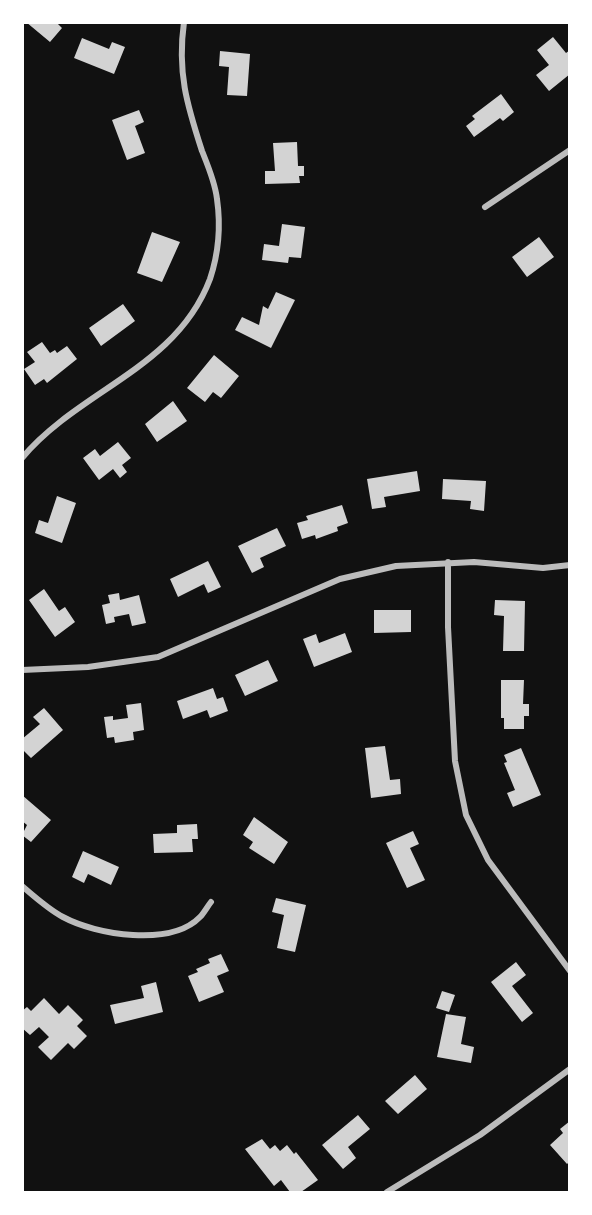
<!DOCTYPE html>
<html>
<head>
<meta charset="utf-8">
<style>
  body { margin:0 }
  #map { position:relative; width:592px; height:1215px; overflow:hidden; background:#111; font-family:Lora,serif }
  canvas { display:block }
  .frame { position:absolute; inset:0; border:24px solid #fff; pointer-events:none }
</style>
</head>
<body>
<div id="map">
<canvas width="592" height="1215"></canvas>
<div class="frame"></div>
</div>
<script>
const context = document.querySelector('canvas').getContext('2d');
context.lineJoin = 'round';
function fill(path, color) {
  context.fillStyle = color;
  context.fill(path, 'evenodd');
}
function trace(path, color, width, dash) {
  context.strokeStyle = color;
  context.lineWidth = width;
  context.lineCap = dash ? 'butt' : 'round';
  context.setLineDash(dash || []);
  context.stroke(path);
}
fill(new Path2D(`
  M26,22H56L62,28L50,42Z
  M553,37L566,53L570,50V74L549,91L536,75L549,65L537,50Z
  M82,38L109,49L112,42L125,47L114,74L74,58Z
  M220,51L250,54L247,96L227,95L229,67L219,66Z
  M501,94L514,112L503,121L500,118L474,137L466,126L475,119L472,116Z
  M139,110L144,122L135,126L145,153L127,160L112,120Z
  M297,142L298,166H304V176H299L300,183L265,184V171H275L273,143Z
  M282,224L305,227L301,258L289,257L288,263L262,260L264,244L279,246Z
  M152,232L180,242L162,282L137,273Z
  M539,237L554,257L527,277L512,257Z
  M276,292L295,300L271,348L235,330L242,317L259,325L263,306L268,309Z
  M123,304L135,321L101,346L89,328Z
  M42,342L50,353L55,350L57,353L67,346L77,359L47,383L44,379L35,385L24,369L35,362L27,352Z
  M214,355L239,376L221,398L213,392L205,402L187,388Z
  M173,401L187,421L157,442L145,424Z
  M118,442L131,458L122,465L127,472L120,478L113,469L99,480L83,458L95,449L100,456Z
  M417,471L420,491L384,497L386,507L372,509L367,479Z
  M443,479L486,481L484,511L470,509L471,501L442,499Z
  M57,496L76,503L62,543L35,533L39,520L48,523Z
  M342,505L348,523L337,527L338,531L316,539L315,535L302,539L297,523L308,520L306,516Z
  M277,528L286,546L260,558L264,567L252,573L238,546Z
  M208,561L221,587L208,593L204,584L178,597L170,579Z
  M44,589L59,611L65,607L75,622L55,637L29,600Z
  M119,593L120,600L139,595L146,623L132,626L129,614L114,617L115,622L106,624L102,605L110,603L108,595Z
  M495,600L525,601L524,651H503L504,616L494,615Z
  M374,610H411V632L374,633Z
  M345,633L352,652L314,667L303,639L316,634L319,643Z
  M268,660L278,681L245,696L235,675Z
  M501,680H524L523,704H529V716H524V729H504V718H501Z
  M213,688L217,699L223,697L228,711L210,718L207,710L183,719L177,701Z
  M141,703L144,730L133,732L134,740L115,743L114,737L107,738L104,717L113,716V720L128,718L126,705Z
  M44,708L63,730L31,758L22,749V739L40,724L33,717Z
  M385,746L390,780L400,779L401,794L371,798L365,748Z
  M521,748L541,795L513,807L507,793L515,790L504,763L507,762L504,755Z
  M22,795L51,820L31,842L22,835L27,825L22,821Z
  M254,817L288,842L274,864L249,848L253,842L243,835Z
  M197,824L198,839H192L193,852L154,853L153,834L177,833V825Z
  M413,831L419,844L410,848L425,880L407,888L386,843Z
  M83,851L119,867L111,885L88,874L84,883L72,877Z
  M276,898L306,905L295,952L277,948L284,915L272,912Z
  M221,954L229,971L217,976L224,992L199,1002L188,976L198,972L196,969L210,963L208,959Z
  M516,962L526,975L512,986L533,1013L522,1022L491,982Z
  M156,982L163,1012L115,1024L110,1005L144,998L141,986Z
  M442,991L455,995L449,1012L436,1008Z
  M44,998L59,1014L68,1005L83,1020L77,1026L87,1036L74,1049L68,1043L51,1060L38,1047L49,1037L39,1027L30,1035L22,1028V1011L27,1007L31,1011Z
  M446,1014L466,1017L461,1044L474,1047L471,1063L437,1057Z
  M415,1075L427,1089L398,1114L385,1101Z
  M358,1115L370,1129L348,1147L356,1158L343,1169L322,1145Z
  M570,1121V1161L567,1164L550,1145L563,1133L560,1129Z
  M262,1139L270,1149L275,1145L280,1151L287,1145L294,1154L296,1152L318,1180L301,1192H290L281,1180L274,1186L245,1149Z`), '#d3d3d3');
trace(new Path2D(`
  M485,207L570,150
  M22,458C80,389 176,369 210,279C219,252 221,227 217,199C215,182 208,166 202,151C187,105 177,72 184,22
  M448,562V627L455,761L466,815L488,860L570,971
  M22,670L88,667L158,657L340,579L396,566L474,562L543,568L570,565
  M22,886C35,897 48,909 63,917C96,935 171,947 200,917C204,913 207,907 211,902
  M387,1192L480,1135L570,1069`), '#bcbcbc', 6);
</script>
</body>
</html>
